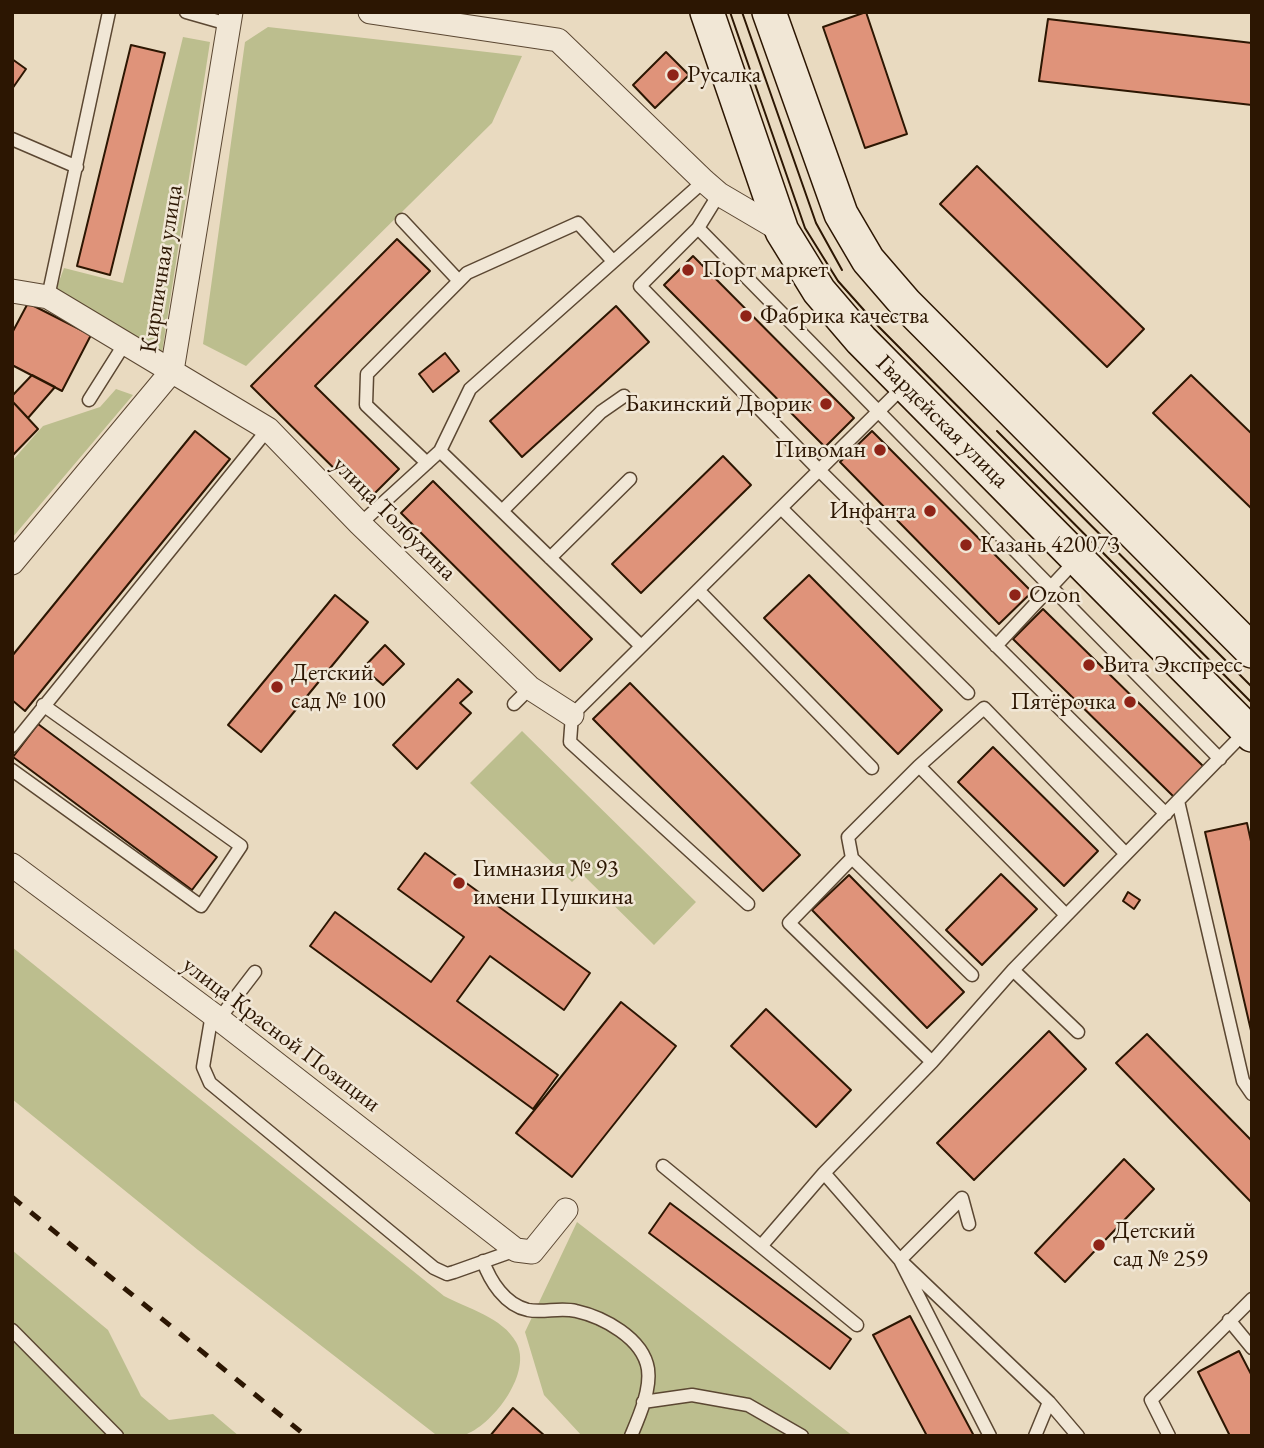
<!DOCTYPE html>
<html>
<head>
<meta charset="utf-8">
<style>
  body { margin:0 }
  #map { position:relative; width:1264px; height:1448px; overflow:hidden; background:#e9dac0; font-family:"EB Garamond",serif }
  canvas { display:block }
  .frame { position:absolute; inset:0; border:14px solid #2c1602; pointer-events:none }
</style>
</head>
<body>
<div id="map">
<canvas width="1264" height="1448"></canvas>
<div class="frame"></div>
</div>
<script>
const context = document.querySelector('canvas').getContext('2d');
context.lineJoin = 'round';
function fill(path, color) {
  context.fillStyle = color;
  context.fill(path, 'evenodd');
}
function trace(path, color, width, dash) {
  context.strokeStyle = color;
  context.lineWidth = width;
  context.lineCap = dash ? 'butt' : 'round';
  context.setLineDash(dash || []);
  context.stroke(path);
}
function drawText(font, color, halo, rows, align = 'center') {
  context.font = font + ' "EB Garamond",serif';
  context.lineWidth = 5;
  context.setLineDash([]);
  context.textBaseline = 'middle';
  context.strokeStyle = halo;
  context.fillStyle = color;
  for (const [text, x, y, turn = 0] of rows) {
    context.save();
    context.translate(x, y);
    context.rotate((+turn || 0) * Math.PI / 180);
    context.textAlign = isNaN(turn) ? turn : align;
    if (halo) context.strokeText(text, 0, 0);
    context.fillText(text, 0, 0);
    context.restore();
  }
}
fill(new Path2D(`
  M268,27L522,56L492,123L246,366L203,344L245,42Z
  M183,37L210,42L161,359L54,295L64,268L123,283Z
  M116,389L133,395L12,538V461L43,426L100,407Z
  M522,731L696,902L654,945L581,873L572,882L470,783Z
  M12,947L444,1296C467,1308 503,1318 516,1342C533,1372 494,1423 467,1434C458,1438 444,1436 435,1434L198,1250L12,1099Z
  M577,1222L853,1436H582L544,1395L525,1332Z
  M12,1250L108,1330L141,1396L169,1420L213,1414L239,1436H12Z`), '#bcbe8e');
const building = new Path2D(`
  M866,12L907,134L865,148L823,27Z
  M1048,19L1252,43V105L1039,81Z
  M131,45L165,53L110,275L77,266Z
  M666,52L689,75L655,108L633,85Z
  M12,59L26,69L12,89Z
  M977,166L1144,329L1107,367L940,204Z
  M397,239L430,271L315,386L399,469L367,501L251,386Z
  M693,256L854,418L825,447L664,285Z
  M28,303L91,335L62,391L12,365V333Z
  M616,306L649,342L522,457L490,421Z
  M445,353L459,371L433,392L419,374Z
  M32,375L55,387L28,418L12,401V396Z
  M1191,375L1252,434V509L1153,413Z
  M12,401L38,429L12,456Z
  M195,431L230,459L25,711L12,700V656Z
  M872,431L1032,592L999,624L840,462Z
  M723,456L751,485L641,593L612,564Z
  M433,481L592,639L560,671L401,513Z
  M809,575L942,710L898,754L764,618Z
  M335,595L368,622L261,752L228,725Z
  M1043,609L1204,767L1174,797L1013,639Z
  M385,645L404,664L383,685L363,668Z
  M458,679L472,692L460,703L471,713L417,769L393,745Z
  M630,683L800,855L763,891L593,719Z
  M38,724L217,857L192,890L13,757Z
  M993,747L1098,851L1064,886L958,782Z
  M1247,823L1252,846V1035L1205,832Z
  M425,853L590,973L564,1010L490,956L457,1001L558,1075L533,1109L310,946L335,912L431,982L464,937L398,889Z
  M1001,874L1037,909L982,965L946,930Z
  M849,875L964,992L927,1028L812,910Z
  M1128,892L1140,900L1134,909L1123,901Z
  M621,1002L676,1046L572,1177L516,1133Z
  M766,1009L851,1090L816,1127L731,1046Z
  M1049,1031L1086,1069L974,1180L937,1143Z
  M1147,1034L1252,1141V1203L1116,1063Z
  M1124,1159L1154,1189L1065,1282L1035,1253Z
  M670,1203L851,1339L830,1369L649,1233Z
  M910,1316L974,1436H927L873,1335Z
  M1239,1351L1252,1376V1436H1230L1198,1372Z
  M513,1408L545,1436H490Z`);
fill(building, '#df937a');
trace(building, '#2c1602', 2);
const service = new Path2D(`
  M186,12L228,24
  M12,139L77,167
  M719,194L698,228L1220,759
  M402,220L459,281
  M698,228L640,286L819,470L1166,814
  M48,297L109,12
  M89,400L125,343
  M440,451L641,646
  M427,463L366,405L367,374L467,273L578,223L612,260
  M781,508L968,693
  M502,511L601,412L624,396
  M360,524L440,451L470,389L704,181
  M550,558L630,479
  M698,590L872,768
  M996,646L1077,559
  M514,704L530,688
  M12,746L268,429
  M919,766L984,708L1126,854
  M12,770L201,906L241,846L43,705
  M1178,801L1243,1081L1252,1094
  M852,858L848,837L919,766L1066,915
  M748,904L570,742L572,715L905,385
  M1013,970L1078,1032
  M972,975L852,858L789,923L932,1062L824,1173L900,1260L1049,1402L1078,1436
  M212,1014L203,1067L210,1083L434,1268L447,1274L454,1272L516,1250
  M219,1019L255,972
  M932,1062L1013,970L1245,732
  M663,1166L857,1325
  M969,1224L962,1198L900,1260L990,1436
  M762,1245L824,1173
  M483,1261C490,1281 505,1305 528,1310C544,1313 560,1307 576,1311C603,1317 643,1338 648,1369C651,1390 639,1417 631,1436
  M1229,1320L1252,1348
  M12,1330L117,1436
  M643,1402L692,1395L748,1405L802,1436
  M1035,1436L1049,1402
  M1169,1436L1151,1400L1252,1299`);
const minor = new Path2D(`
  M370,12L558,40L704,181L719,194L782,231
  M12,291L48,297L268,429L360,524L530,688L572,715
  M12,563L172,371L231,12
  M12,865L219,1019L516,1250L532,1252L566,1210`);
const secondary = new Path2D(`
  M707,12L782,231L819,291L861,340L1252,735
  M769,12L841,214L868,260L906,304L1252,651`);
trace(service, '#5b4732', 15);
trace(minor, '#5b4732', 25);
trace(secondary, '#2c1602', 36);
trace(service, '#f1e7d6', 12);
trace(minor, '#f1e7d6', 23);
trace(secondary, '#f1e7d6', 33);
trace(new Path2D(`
  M730,12L805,228L838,281L879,327L1252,703
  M742,12L816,223L842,270
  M997,431L1252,687`), '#2c1602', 2);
trace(new Path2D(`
  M12,1197L306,1436`), '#2c1602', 5, [12, 12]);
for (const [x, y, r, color] of [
  [673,75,7,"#8f2418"],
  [688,270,7,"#8f2418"],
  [746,316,7,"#8f2418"],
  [826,404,7,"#8f2418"],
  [880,450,7,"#8f2418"],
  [930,511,7,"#8f2418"],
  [966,545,7,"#8f2418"],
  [1015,595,7,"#8f2418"],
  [1089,665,7,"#8f2418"],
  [277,687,7,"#8f2418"],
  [1130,702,7,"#8f2418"],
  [459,883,7,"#8f2418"],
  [1099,1245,7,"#8f2418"]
]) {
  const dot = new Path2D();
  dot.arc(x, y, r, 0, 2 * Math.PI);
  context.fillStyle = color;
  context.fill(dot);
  trace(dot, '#f1e7d6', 2.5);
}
drawText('24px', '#2c1602', '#f1e7d6', [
  ["Русалка",687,75],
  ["Порт маркет",702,270],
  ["Фабрика качества",760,316],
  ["Бакинский Дворик",812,404,"right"],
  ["Пивоман",866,450,"right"],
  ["Инфанта",916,511,"right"],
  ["Казань 420073",980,545],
  ["Ozon",1029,595],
  ["Вита Экспресс",1103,665],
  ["Детский",291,673],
  ["сад № 100",291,701],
  ["Пятёрочка",1116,702,"right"],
  ["Гимназия № 93",473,869],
  ["имени Пушкина",473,897],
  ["Детский",1113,1231],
  ["сад № 259",1113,1259]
], 'left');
drawText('24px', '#2c1602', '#f1e7d6', [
  ["Кирпичная улица",162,269,-81],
  ["Гвардейская улица",942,422,45],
  ["улица Толбухина",394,519,45],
  ["улица Красной Позиции",281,1035,37]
]);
</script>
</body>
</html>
